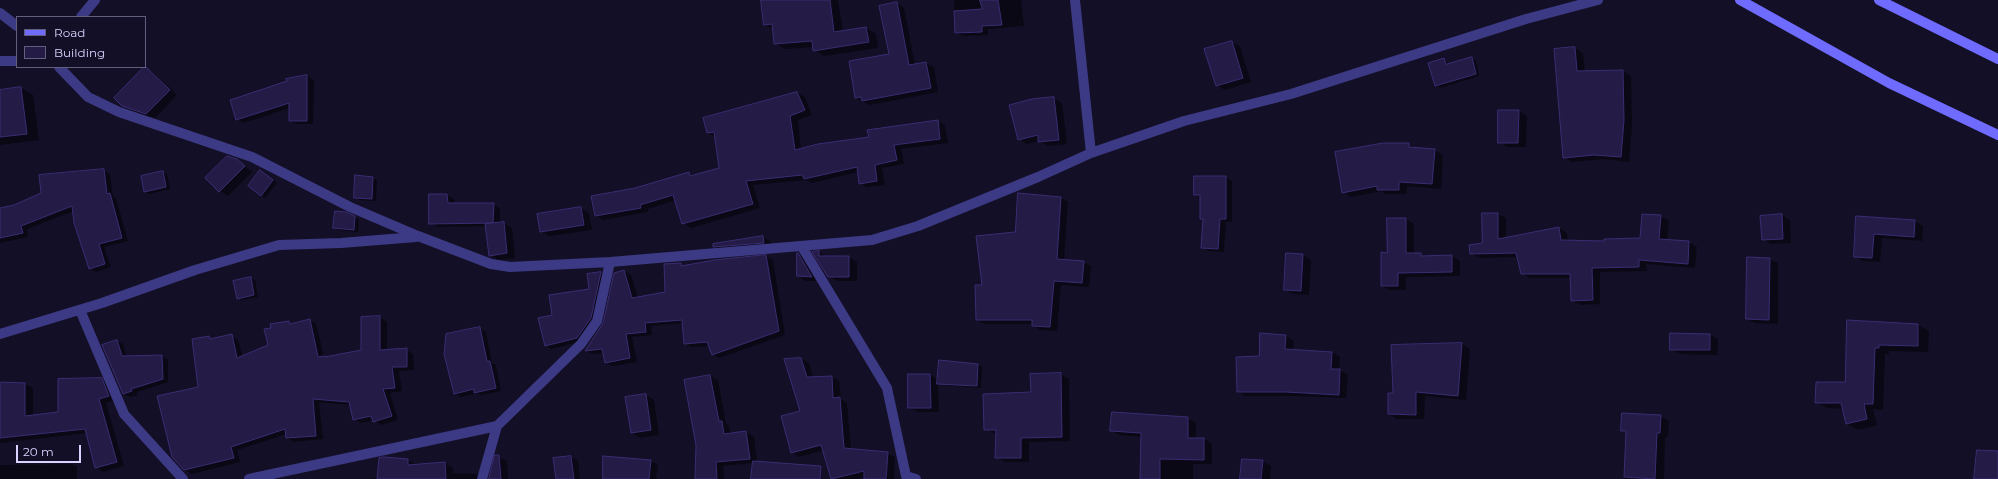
<!DOCTYPE html>
<html>
<head>
<meta charset="utf-8">
<style>
  body { margin:0 }
  #map { position:relative; width:1998px; height:479px; overflow:hidden; background:#130f26; font-family:Montserrat,sans-serif }
  canvas { display:block }
  .legend { position:absolute; left:16px; top:16px; width:130px; height:52px; box-sizing:border-box; background:#130f26; border:1px solid #625e7d; margin:0; padding:5px 7px; list-style:none; font-size:12px; color:#d9d4ff }
  .legend li { display:flex; align-items:center; gap:8px; height:20px }
  .legend b { width:20px; border:1px solid #625e7d }
  .scale { position:absolute; left:16px; top:445px; width:65px; height:18px; box-sizing:border-box; border:2px solid #d9d4ff; border-top:0; padding-left:5px; font-size:12px; line-height:14px; white-space:nowrap; color:#d9d4ff; -webkit-text-stroke:3px #130f26; paint-order:stroke }
</style>
</head>
<body>
<div id="map">
<canvas width="1998" height="479"></canvas>
<ul class="legend">
<li><b style="height:5px;background:#6f6bff"></b>Road</li>
<li><b style="height:11px;background:#241b47"></b>Building</li>
</ul>
<div class="scale">20 m</div>
</div>
<script>
const context = document.querySelector('canvas').getContext('2d');
context.lineJoin = 'round';
function fill(path, color) {
  context.fillStyle = color;
  context.fill(path, 'evenodd');
}
function trace(path, color, width, dash) {
  context.strokeStyle = color;
  context.lineWidth = width;
  context.lineCap = dash ? 'butt' : 'round';
  context.setLineDash(dash || []);
  context.stroke(path);
}
fill(new Path2D(`
  M762,0H838L843,31L866,28L876,34L878,48L824,56L814,50V47L785,49L775,43L773,29L765,24Z
  M954,0H1021L1024,26L988,29V35L963,36L956,33Z
  M896,3L904,8L915,65L926,63L934,67L938,92L870,105L856,98L890,55Z
  M1232,42L1240,47L1251,82L1225,90L1216,85Z
  M1575,48L1583,53L1585,72L1623,71L1631,76L1632,125L1629,162L1603,159L1572,162L1564,157Z
  M1472,58L1476,61L1479,76L1440,88L1436,85L1444,59L1449,64Z
  M145,67L153,72L177,95L155,118L132,110L123,105Z
  M307,76L314,80L313,124H297L290,121V108L244,123L237,119L288,82L287,80Z
  M21,88L33,95L39,140L0,145V91Z
  M797,93L805,97L812,115L798,120L801,149L870,137L937,121L945,125L948,143L901,149L904,164L882,168L885,185L867,187L860,183L858,172L812,183L806,180L753,185L760,208L691,228L683,223L676,200L648,209V212L603,220L596,215L635,189L689,173L694,176L720,169L716,137L708,133Z
  M1054,98L1062,103L1067,144L1048,146L1039,141L1027,144L1019,139Z
  M1519,111L1527,116L1526,147H1507L1499,142Z
  M1408,144L1416,149L1434,150L1443,155L1441,189L1407,186V194H1386L1381,191L1352,197L1343,192Z
  M237,160L252,172L228,196L220,191Z
  M104,170L110,174L113,196L116,198L128,241L104,247L111,267L96,272L90,268L74,211L27,229L28,237L0,243V209L15,206Z
  M163,172L167,174L170,189L149,194L145,192Z
  M264,173L277,183L265,198L249,186Z
  M1226,177L1232,181V222H1226L1224,252L1208,251L1202,247L1204,220L1201,219V198L1195,195Z
  M373,178L377,180L376,201L359,200L355,197Z
  M447,195L454,199V204H493L500,208V223H503L512,228L515,258L498,260L490,255L487,226L438,227L430,223Z
  M1061,198L1068,202L1064,260L1083,262L1091,266L1089,287L1061,285L1057,331L1040,330L1033,325V324H985L977,320L983,286L1016,233Z
  M581,208L589,213L592,230L549,236L541,231Z
  M1483,214H1498L1506,218V239L1559,228L1567,233L1568,241L1605,242L1641,239L1661,216L1669,221L1667,241L1689,242L1697,247L1695,268L1646,264L1647,271L1600,272V304L1580,305L1572,300L1571,278H1530L1522,273L1518,257L1479,258L1471,253L1483,243Z
  M1782,215L1790,220L1791,243L1771,244L1763,239Z
  M355,217L359,220L358,232L338,230L334,228Z
  M1857,217L1915,221L1923,226L1922,241L1882,238L1880,262L1863,261L1855,256Z
  M1388,219H1406L1414,224V254H1420L1424,257L1452,256L1460,261V276L1406,277V290H1390L1382,286L1388,254Z
  M763,237L771,242L772,247L723,251L714,246Z
  M814,252H819L827,257H849L857,262V281H837L828,276Z
  M798,254L806,259L820,281H806L798,276Z
  M1303,255L1311,260L1309,295L1294,294L1285,290Z
  M766,256L773,260L785,335L719,358L713,355L710,346L691,347L685,343L683,323L651,326L652,335L632,337L637,362L613,366L606,363L604,353L593,354L586,351L604,323L624,271L631,275L638,298L666,293L680,264L685,266Z
  M1770,259L1778,263V324L1755,323L1747,319Z
  M601,273L606,276L596,321L583,341L551,349L546,346L553,316L590,290L588,275Z
  M251,278L255,280L258,297L242,300L238,298Z
  M380,317L387,322V350L406,349L413,354L414,370L399,371L402,391L390,393L398,420L381,425L374,420L361,423L354,419L351,405L319,402L323,439L294,442L287,438V434L237,450L240,462L192,474L184,469L209,337L214,340L231,336L238,340L243,357L269,346L289,322L292,324L309,320L316,324L324,357L327,358L362,351V318Z
  M1848,321L1918,325L1929,331L1928,352L1889,351V354H1885L1883,410L1873,409L1877,425L1858,430L1847,424L1843,409L1827,408L1816,402L1846,383Z
  M480,328L486,332L492,363L496,365L501,391L481,395L477,393L461,397L455,394L445,354Z
  M1710,335L1718,339V355L1679,354L1671,349Z
  M1286,336L1294,341L1293,350L1332,352L1340,357L1339,370L1348,375L1346,398L1294,396H1245L1238,392L1260,357Z
  M117,341L123,344L127,357L162,356L168,360V382L137,392L138,395L130,397L123,393Z
  M1462,344L1470,349L1466,400L1425,396L1424,419H1397L1389,414L1394,394Z
  M801,359L809,363L813,378L832,377L839,381L841,399L847,403L851,449L887,453L895,457L894,479H865V477L857,479H832L824,450L799,457L792,452L802,412Z
  M978,365L982,367L981,388L942,385L938,383L939,412H918L909,408L930,375L938,379Z
  M1060,374L1069,379L1070,441L1029,442V462H1005L996,457V434L985,429L1032,393Z
  M710,376L718,380L726,424L729,426L731,434L746,432L754,437L757,462L803,479H752L753,463L723,466L724,479H697L696,445L685,381Z
  M101,379L109,383L116,400L106,403L124,466L103,472L96,467L87,433L0,443V380L5,383L25,384L33,388V416L59,413Z
  M646,395L654,400L659,435L640,438L632,433Z
  M1660,416L1669,421L1668,437H1665L1664,479H1624L1626,432L1622,430Z
  M1187,418L1196,423V439H1204L1212,444V464H1193V479H1141L1142,437L1120,435L1111,431Z
  M496,456L507,461L508,479H490Z
  M571,457L578,461L580,479H556Z
  M380,459L408,460L416,465L445,463L453,468V473L477,474L484,479H368L378,478Z
  M651,461L658,465L656,478L658,479H609Z
  M1262,461L1271,466L1270,479H1241Z
  M72,464L77,467V479H0V465Z`), '#0007');
const building = new Path2D(`
  M761,0H830L834,32L866,27L869,42L813,51L812,41L774,44L772,24L764,25Z
  M980,0H998L1002,25L982,26V32L955,33L954,11L982,9Z
  M897,2L909,65L926,62L931,88L862,101L861,97L855,98L849,61L889,54L879,6Z
  M1232,41L1243,78L1216,86L1204,49Z
  M1575,47L1577,71L1623,70L1624,120L1621,157L1594,155L1563,158L1554,49Z
  M1472,57L1476,74L1435,86L1428,63L1444,58L1446,64Z
  M145,66L170,90L146,114L122,106L114,98Z
  M307,75V121H289V103L236,120L230,100L287,81L286,79Z
  M21,87L27,134L0,137V90Z
  M797,92L805,110L790,116L795,150L818,144L869,137L867,130L938,120L940,139L894,145L897,160L875,165L877,181L859,184L857,167L804,179L802,175L746,181L753,204L682,224L673,195L640,205L641,208L595,216L591,196L635,188L689,172L690,176L719,168L714,132L707,133L703,118Z
  M1054,97L1059,140L1038,142V135L1018,140L1009,105L1032,99Z
  M1498,110H1519L1518,143H1498Z
  M1383,143H1409V147L1435,149L1432,184L1399,182V190H1377V186L1342,193L1335,152Z
  M227,156L237,159L245,166L219,192L205,178Z
  M104,169L107,194L110,193L122,238L99,244L105,264L89,269L74,223L72,206L21,226L23,233L0,238V208L14,205L41,193L39,175Z
  M260,170L273,180L261,196L248,186Z
  M163,171L166,187L144,192L141,176Z
  M355,175L373,177L372,199L354,198Z
  M1194,176H1226V219H1220L1218,249L1201,248L1203,219H1200V195H1194Z
  M1018,193L1061,197L1057,259L1084,261L1082,283L1054,281L1050,327L1032,326V320H976L975,285H982L976,236L1015,232Z
  M429,194H447L448,203H494L493,223L429,224Z
  M581,207L584,225L540,232L537,214Z
  M335,211L346,212L355,216L354,230L333,228Z
  M1482,213H1498V239L1559,227L1561,240L1604,241V239L1640,238L1642,214L1661,215L1659,239L1689,241L1688,264L1639,260V267L1592,268L1593,300L1571,301L1570,274H1521L1516,253L1470,254L1469,245L1482,243Z
  M1782,214L1783,239L1762,240L1760,216Z
  M1856,216L1915,220L1914,237L1874,234L1872,258L1854,257Z
  M1387,218H1406V253H1421V256L1452,255V272L1398,273V286H1381V252L1387,253Z
  M504,222L507,253L489,256L485,224Z
  M763,236L764,243L713,247V244Z
  M819,251V256H849V277H828L812,252Z
  M797,253H798L812,277L797,276Z
  M1286,253L1303,254L1301,291L1284,290Z
  M766,255L779,331L712,355L707,342L684,344L682,320L645,323L646,332L626,334L630,358L605,363L602,349L585,351L603,323L614,273L624,270L632,298L665,292L664,264L681,263V266L715,260Z
  M1747,257L1770,258L1769,320L1746,319Z
  M601,272L591,318L577,338L545,346L538,318L552,315L549,295L589,289L587,274Z
  M251,277L254,295L237,299L233,281Z
  M380,316V350L407,348V367H392L395,388L383,389L392,416L373,422L371,416L353,420L349,402L313,399L316,436L286,438L285,429L231,447L234,458L184,470L172,457L157,396L198,387L192,339L209,336L210,339L232,334L237,358L268,345L264,329L271,328L270,324L289,321L290,324L310,319L318,357L325,356V357L361,350V317Z
  M1847,320L1918,324V346L1879,345V348H1875L1873,404H1864L1867,419L1846,424L1841,403H1815L1816,382H1845Z
  M480,327L487,361H490L496,388L474,393V389L454,394L444,354L446,334Z
  M1260,333L1286,335L1285,349L1332,352L1331,369H1340L1339,395L1286,392H1237L1236,357L1259,356Z
  M1670,333L1710,334V350H1670Z
  M117,340L122,356L162,355L163,379L131,389L132,391L123,394L102,345Z
  M1462,343L1458,396L1416,392V415L1388,414V393H1393L1391,345Z
  M801,358L807,377L832,376L833,398L840,397L844,448L888,452L886,479H864V471L831,479L821,445L791,453L781,416L800,411L784,359Z
  M939,360L978,364L977,386L937,384Z
  M1061,373L1062,437L1021,438V458H995L996,430H984L983,394L1031,392L1030,374Z
  M908,374H930L931,408H908Z
  M710,375L719,421H722L724,434L746,431L750,459L716,462L717,479H695L696,445L684,380Z
  M102,378L109,396L99,399L117,462L95,468L85,429L0,438V382L25,383V416L58,412V379Z
  M646,394L651,430L631,433L625,397Z
  M1112,412L1188,417V438H1204V460L1160,459V479H1140L1141,433L1110,431Z
  M1622,413L1661,415L1660,433H1657L1655,479L1624,477L1626,431H1621Z
  M1977,450L1998,451V479H1974Z
  M495,455H499L501,479H489Z
  M571,456L574,479H556L553,458Z
  M603,456L651,460L649,479H603Z
  M384,457L408,459V465L445,462L446,479H377L379,458Z
  M1242,459L1263,460L1261,479H1240Z
  M753,461L821,466L820,479H751Z`);
fill(building, '#241b47');
trace(building, '#3b2d73', 1);
trace(new Path2D(`
  M1075,0L1091,153
  M0,13L17,26
  M81,17L95,0
  M0,61H17
  M59,67L88,97L119,112L252,157L350,207L418,236L491,264L510,267L610,262L872,240L918,226L1038,177L1091,153L1184,121L1291,94L1526,19L1598,0
  M802,247L887,388L906,476L916,479
  M80,310L124,414L183,479
  M0,334L102,303L195,270L279,245L341,243L416,237
  M249,479L497,426L581,344L597,321L610,262
  M482,479L497,426`), '#3d3a85', 10);
trace(new Path2D(`
  M1740,0L1889,83L1998,135
  M1879,0L1998,59`), '#6f6bff', 10);
</script>
</body>
</html>
